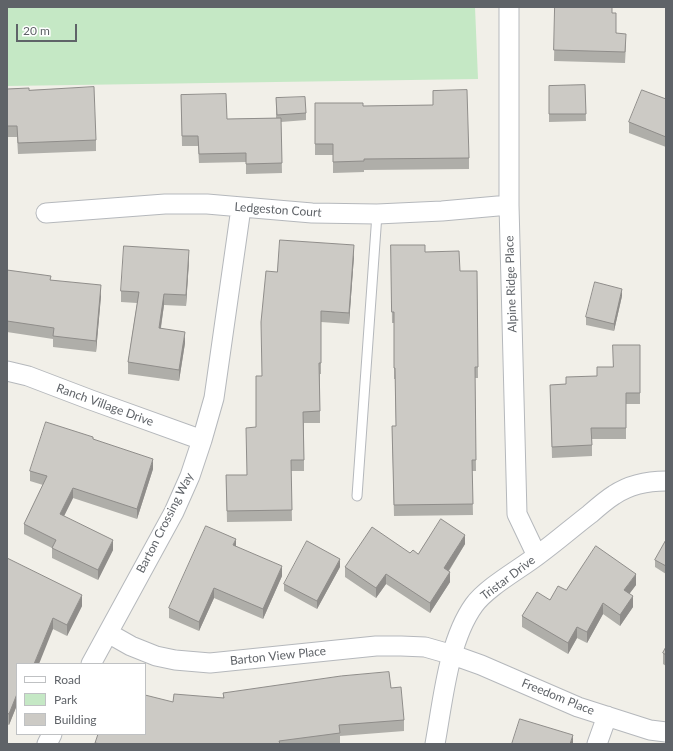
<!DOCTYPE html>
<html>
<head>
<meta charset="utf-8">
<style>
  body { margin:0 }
  #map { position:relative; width:673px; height:751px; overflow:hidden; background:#f1efe8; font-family:Lato,sans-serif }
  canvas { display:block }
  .frame { position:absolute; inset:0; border:8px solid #5f6368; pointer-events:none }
  .legend { position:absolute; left:16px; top:663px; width:130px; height:72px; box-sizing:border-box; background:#fff; border:1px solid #bfc1c3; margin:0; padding:5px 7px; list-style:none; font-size:12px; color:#5f6368 }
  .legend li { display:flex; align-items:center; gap:8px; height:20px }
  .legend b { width:20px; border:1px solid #bfc1c3 }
  .scale { position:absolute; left:16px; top:24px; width:61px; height:18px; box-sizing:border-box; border:2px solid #5f6368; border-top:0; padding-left:5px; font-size:12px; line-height:14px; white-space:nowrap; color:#5f6368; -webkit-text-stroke:3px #fff; paint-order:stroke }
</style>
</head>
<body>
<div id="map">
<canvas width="673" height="751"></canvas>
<div class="frame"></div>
<ul class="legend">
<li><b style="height:5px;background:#fff"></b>Road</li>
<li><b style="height:11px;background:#c5e8c5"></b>Park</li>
<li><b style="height:11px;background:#cccac5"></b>Building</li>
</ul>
<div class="scale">20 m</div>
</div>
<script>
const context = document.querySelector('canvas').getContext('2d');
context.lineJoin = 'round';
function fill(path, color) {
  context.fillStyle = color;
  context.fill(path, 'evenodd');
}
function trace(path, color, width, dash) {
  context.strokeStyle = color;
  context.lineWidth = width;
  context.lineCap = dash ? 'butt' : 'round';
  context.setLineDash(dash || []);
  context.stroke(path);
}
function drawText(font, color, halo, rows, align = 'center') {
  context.font = font + ' Lato,sans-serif';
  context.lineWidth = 3.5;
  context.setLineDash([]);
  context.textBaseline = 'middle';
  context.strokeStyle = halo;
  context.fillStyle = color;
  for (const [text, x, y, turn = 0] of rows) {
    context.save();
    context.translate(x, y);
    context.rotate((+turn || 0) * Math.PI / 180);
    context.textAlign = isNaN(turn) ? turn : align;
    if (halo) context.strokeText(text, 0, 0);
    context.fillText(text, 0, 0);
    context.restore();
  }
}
fill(new Path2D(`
  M7,7H475L478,79L7,86Z`), '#c5e8c5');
const service = new Path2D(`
  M357,496L377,214`);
const minor = new Path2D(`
  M509,7V205L517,514L537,556
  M46,213L165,204H207L312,213L377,214L442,211L509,205
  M7,371L28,376L91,400L202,440
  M108,633L131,646L156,656L175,660L210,663L376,646H401L425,647L453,655L481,665L578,707L650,730L666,732
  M91,664L174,512L190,476L202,440L214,398L241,208
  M47,744L52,734
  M435,744C443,701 448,641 474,605C487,587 520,569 538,555C556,542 573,527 590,514C598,507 606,500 614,495C629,485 648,481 666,481
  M597,744L607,716`);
trace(service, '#b5b8bc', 11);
trace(minor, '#b5b8bc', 21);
trace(service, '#fff', 9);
trace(minor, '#fff', 19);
fill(new Path2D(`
  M555,7L612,13L616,33L626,45L625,63L554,61Z
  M585,85L586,121L549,122V86Z
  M7,89L29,90L96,140V151L18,154L17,137H7Z
  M433,91L469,158V169L364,170V172L333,173V155H315V103L363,106L433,105Z
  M181,95L227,119L276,118V98L306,113V120L281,122L282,173L246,174V162L199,163L198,146H182Z
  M666,99V147L629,133V122Z
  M391,245L425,252L460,271H477L478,378H475L476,471H472L473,515L394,516L392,426H396L395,379H394V323H392Z
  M354,256L349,324L321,322V374H320V423H304V471H291L292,521L227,522L226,475H247L256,427L262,376L277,272Z
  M189,261L186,306L164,305L161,328L185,343L179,381L128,374V362L137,303L121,302V291Z
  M7,270L51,280L101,296L96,352L53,347V339L7,332Z
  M622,296L614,331L586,325V317Z
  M640,345V404H626V439H592V456L552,458L550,385L566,384L597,376L613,367Z
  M93,440L153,469L137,519L73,498L64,516L113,550L98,580L52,558V548L24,534V524L43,485L30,481V471Z
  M666,540V574L655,567V560Z
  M465,544L449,571L450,582L430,613L386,584L376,598L345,577V567L410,553L418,554Z
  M236,546L282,576L263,619L214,598L199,631L169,618V608Z
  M7,558L82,606L67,636L53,629L17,664V705L9,725L7,724Z
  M340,567L317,609L284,591V584Z
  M636,585L629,594L633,607L620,626L603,614L587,643L577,638L568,654L522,627V616L566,590Z
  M666,647V666L663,664V653Z
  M391,688L404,720V731L340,736V744H95V743L173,702L223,698V693Z`), '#afaea9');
fill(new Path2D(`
  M354,245V256L349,324V313Z
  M189,250V261L186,306V295Z
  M101,285V296L96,352V341Z
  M622,289V296L614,331V324Z
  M164,294V305L159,339V328Z
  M185,332V343L179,381V370Z
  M153,459V469L137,519V509Z
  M73,488V498L60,524V514Z
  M465,535V544L444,578V568Z
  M236,539V549L233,545Z
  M113,540V550L98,580V570Z
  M340,559V567L317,609V601Z
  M282,566V576L263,619V609Z
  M450,572V582L430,613V603Z
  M386,574V584L376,598V588Z
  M636,574V585L624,601V590Z
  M214,588V598L199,631V622Z
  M82,595V606L67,636V625Z
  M633,596V607L620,626V615Z
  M603,603V614L587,643V632Z
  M53,618V629L39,664H34Z
  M577,627V638L568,654V643Z
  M17,694V705L9,725V714Z
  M573,735V744H570Z`), '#8f8d8a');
const building = new Path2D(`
  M555,7H612V13H616V33L626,34L625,52L554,50Z
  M585,85L586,114H549V86Z
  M94,87L96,140L18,143L17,126H7V89L29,88V90Z
  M467,90L469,158L364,159V161L333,162V144H315V103H363V106L433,105V91Z
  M642,90L666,99V137L629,122Z
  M226,94L227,119L281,118L282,163L246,164V153L199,154L198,136H182L181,95Z
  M305,97L306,113L277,115L276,98Z
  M280,240L354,245L349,313L321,311V363H319L320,411L303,412L304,460H291L292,510L227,511L226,475H247L246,428L256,427V376H262L261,322L266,271L277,272Z
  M391,245H425V252L459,251L460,271H477L478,367H475L476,460H472L473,504L394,505L392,426H396L395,368H394V312H392Z
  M124,246L189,250L186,295L164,294L159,328L185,332L179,370L128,362L139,292L121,291Z
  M7,270L51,276L50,280L101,285L96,341L53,336L54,328L7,321Z
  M595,282L622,289L614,324L586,317Z
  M613,345H640V393H626V428H591L592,445L552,447L550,385L566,384V377L597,376V367H613Z
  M46,422L93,437V439L153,459L137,509L73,488L60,514L113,540L98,570L52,548L56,540L24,524L47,476L30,471Z
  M441,519L465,535L444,568L450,572L430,603L386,574L376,588L345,567L372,527L410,553L413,550L418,554Z
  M206,526L236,539L233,545L282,566L263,609L214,588L199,622L169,608Z
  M666,540V566L655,560Z
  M307,541L340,559L317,601L284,584Z
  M596,546L636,574L624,590L633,596L620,615L603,603L587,632L577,627L568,643L522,616L537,592L550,600L558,586L566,590Z
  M7,558L82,595L67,625L53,618L34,664H17V694L9,714L7,713Z
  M666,647V655L663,653Z
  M389,672L391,688L401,687L404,720L339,725L340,733L279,741L280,744H101L95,743L98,734H145V695L173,702L174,694L224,698L223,693L341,676Z
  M520,719L573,735L570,744H512Z`);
fill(building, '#cccac5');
trace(building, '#8f8d8a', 1);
drawText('12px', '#5f6368', '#fff', [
  ["Ledgeston Court",278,210,4],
  ["Alpine Ridge Place",511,284,-92],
  ["Ranch Village Drive",105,405,20],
  ["Barton Crossing Way",165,523,-63],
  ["Tristar Drive",508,578,-37],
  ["Barton View Place",278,656,-6],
  ["Freedom Place",558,697,22]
]);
</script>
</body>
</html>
